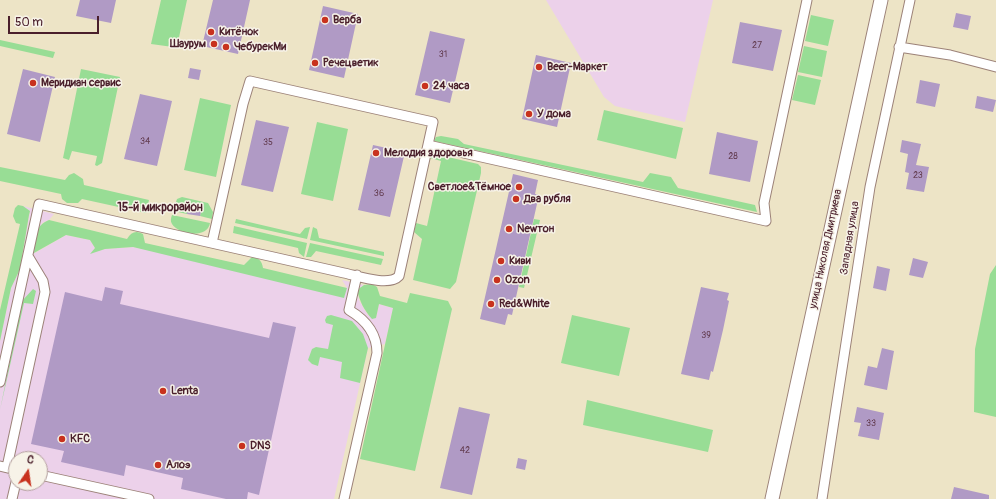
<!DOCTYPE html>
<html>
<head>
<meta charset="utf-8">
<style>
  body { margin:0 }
  #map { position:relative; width:996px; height:499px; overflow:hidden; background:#ede4c6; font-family:Pangolin,sans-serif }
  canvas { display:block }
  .north { position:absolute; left:8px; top:451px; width:40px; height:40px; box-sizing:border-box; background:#f7f3e8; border:1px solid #b29e9c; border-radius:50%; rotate:13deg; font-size:11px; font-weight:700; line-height:16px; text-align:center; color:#4a1f2b }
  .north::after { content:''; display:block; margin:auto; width:14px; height:18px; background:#c8321e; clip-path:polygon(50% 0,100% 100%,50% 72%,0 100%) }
  .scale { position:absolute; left:8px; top:16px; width:91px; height:18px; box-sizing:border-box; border:2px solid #4a1f2b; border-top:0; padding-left:5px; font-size:12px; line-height:14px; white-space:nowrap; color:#4a1f2b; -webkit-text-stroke:3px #f7f3e8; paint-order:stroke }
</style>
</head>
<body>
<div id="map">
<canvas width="996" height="499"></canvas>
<div class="north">С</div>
<div class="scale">50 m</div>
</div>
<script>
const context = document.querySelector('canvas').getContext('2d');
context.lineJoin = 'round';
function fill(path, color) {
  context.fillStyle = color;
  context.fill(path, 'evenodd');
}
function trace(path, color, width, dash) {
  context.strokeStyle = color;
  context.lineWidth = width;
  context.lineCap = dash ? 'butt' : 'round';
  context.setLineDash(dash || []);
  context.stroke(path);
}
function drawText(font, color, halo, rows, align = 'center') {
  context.font = font + ' Pangolin,sans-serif';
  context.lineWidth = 3;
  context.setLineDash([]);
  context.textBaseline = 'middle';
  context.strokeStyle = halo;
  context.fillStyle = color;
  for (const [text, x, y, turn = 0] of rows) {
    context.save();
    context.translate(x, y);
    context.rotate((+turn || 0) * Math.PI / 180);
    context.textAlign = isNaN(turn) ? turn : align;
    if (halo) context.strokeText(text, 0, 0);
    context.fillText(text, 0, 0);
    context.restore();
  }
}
fill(new Path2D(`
  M546,0H713L685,122L615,106L604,97Z
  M23,206L54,214L49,220L42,223L35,253L66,235L90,240L95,248L91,253L105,249L133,247L347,288L342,280L364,285L357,290L359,300L368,315L376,318L379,304L393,308L385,344L368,348L334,499H0V341L11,288L20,269L30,211ZM16,459H40V483H16Z`), '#ecd1ea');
fill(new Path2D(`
  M161,0H187L178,42L173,47L151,44Z
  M811,15L834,20L828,46L805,41Z
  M0,40L55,52L53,58L0,46Z
  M804,46L827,51L822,77L798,72Z
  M81,69L120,77L102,163L97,166L95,165L97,156L72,151L69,160L63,158Z
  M798,75L821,80L815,105L792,100Z
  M200,98L231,105L216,177L184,170Z
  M604,110L683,128L676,159L597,140Z
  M317,122L348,129L333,201L301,194Z
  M441,136L458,139L464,144L643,182L650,173L671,177L678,188L755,205L757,212L434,141L436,137Z
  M435,154L478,164L481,167V173L456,282L450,289L413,280L422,239L414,232L416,223L427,226L441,161L430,158Z
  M0,167L65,180L69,175L74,173L83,179L84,185L149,200L146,213L82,199L78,203H67L62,199L61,194L0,181Z
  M182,197L208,203L213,212L212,219L200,216L202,207L189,204L187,214L173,211L177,199Z
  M18,205L23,206L30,211L29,215L20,269L11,288L0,341V310L20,224L16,223L13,216L15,208Z
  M172,215L210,223C207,240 178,234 172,224C170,221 171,218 172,215Z
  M236,219L300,234L305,228L310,227L307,239L235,223Z
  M534,219L540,220L524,288L519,287Z
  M49,220L127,239C131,232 136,230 143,234L145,243L244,265L252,257C259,258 262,261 263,268L347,288L344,298L133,247L105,249L90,254L95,248L90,240L66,235L34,253C36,238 34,226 49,220Z
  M234,226L307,243L304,257L299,253L298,248L233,233Z
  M313,227L317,229L319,238L384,252V256L310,240Z
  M310,243L383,259L381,265L316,251L311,257H306Z
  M996,265V417L974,412L975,349L990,274Z
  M372,284L377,287L380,296L407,303L410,293L448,301L452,309L415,471L360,459L393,308L379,304L376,318L372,319C364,310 360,302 357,290L364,285Z
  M33,289L36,291L33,304L24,303L0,410L22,301Z
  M331,315L352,321L363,334L368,348L360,383L340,378L342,362L320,357L318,366L312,364L308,360L312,349L316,347L328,349L333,325L326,323L325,320L327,316Z
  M572,315L630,328L619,376L561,363Z
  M587,400L713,430L708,452L583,425Z`), '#98dd95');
fill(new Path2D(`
  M80,0H116L111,23L76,16Z
  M213,0H250L238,54L202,46Z
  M323,6L358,14L344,78L309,70Z
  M956,13L971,16L968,30L953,27Z
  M740,22L782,30L773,71L732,63Z
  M430,31L465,39L450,103L415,95Z
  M536,55L571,63L557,127L522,119Z
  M190,68L201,70L199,80L188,78Z
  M23,69L55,77L40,142L7,134Z
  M920,80L940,84L935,107L916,103Z
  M140,94L172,101L157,166L124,159Z
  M977,96L996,100L993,112L975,108Z
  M256,120L289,127L273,192L241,185Z
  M717,132L758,141L750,182L709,174Z
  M902,140L921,144L916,165L929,167L924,192L906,189L909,173L905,172L908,154L900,152Z
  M373,145L405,152L390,217L358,210Z
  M513,174L538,180L535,194L539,195L512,315L508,314L505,325L480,319Z
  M189,204L202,207L200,216L187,214Z
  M913,258L928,262L923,278L909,275Z
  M877,266L890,269L886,291L873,288Z
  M105,287L123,291L120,304L269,338L273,322L296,327L259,495L248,492L247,499H226L181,489L183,478L126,465L124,476L61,462L64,451L31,444L65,292L102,301Z
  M701,287L729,293L727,300L729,301L723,330L713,372L711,371L709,380L681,374Z
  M882,348L894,351L887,390L864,385L868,366L877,368Z
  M459,407L490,414L472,495L440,488Z
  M857,407L884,413L879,440L858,436L861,423L854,422Z
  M518,458L527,460L525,470L516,468Z
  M954,487L989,495V499H951Z`), '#b09ac5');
const minor = new Path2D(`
  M899,47L950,55L996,67
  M428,145L766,221L764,203L807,0
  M0,382L39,204C141,227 242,250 344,273C358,276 389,287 399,276L433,122L250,81L243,104L212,243
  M0,466L16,470
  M7,467L45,292L43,281L28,256
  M40,475L149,499
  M12,499L16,482
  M344,499L377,353C377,333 366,320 349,310L357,275
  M822,499L870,187L910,0`);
const secondary = new Path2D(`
  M772,499L881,0`);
trace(minor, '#9c8278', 11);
trace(secondary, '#9c8278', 15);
trace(minor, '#fff', 9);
trace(secondary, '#fff', 13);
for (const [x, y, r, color] of [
  [325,20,4,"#c8321e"],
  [211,32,4,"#c8321e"],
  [214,44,4,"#c8321e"],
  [226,47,4,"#c8321e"],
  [315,63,4,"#c8321e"],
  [539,67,4,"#c8321e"],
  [33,83,4,"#c8321e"],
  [425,86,4,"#c8321e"],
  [529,114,4,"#c8321e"],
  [376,153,4,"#c8321e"],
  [519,187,4,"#c8321e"],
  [516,199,4,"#c8321e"],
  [509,229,4,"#c8321e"],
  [501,261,4,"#c8321e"],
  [497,280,4,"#c8321e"],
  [491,304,4,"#c8321e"],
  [163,391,4,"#c8321e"],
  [62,439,4,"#c8321e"],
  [242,446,4,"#c8321e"],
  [158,465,4,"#c8321e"]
]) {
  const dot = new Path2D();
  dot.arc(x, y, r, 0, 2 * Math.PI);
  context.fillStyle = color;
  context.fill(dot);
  trace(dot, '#f7f3e8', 1.5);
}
drawText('9px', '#643e52', null, [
  ["27",757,46],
  ["31",443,55],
  ["34",145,142],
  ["35",268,143],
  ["28",733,157],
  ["23",918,176],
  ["36",379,194],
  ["39",706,336],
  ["33",871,424],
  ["42",465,451]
]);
drawText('bold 11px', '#4a1f2b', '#f7f3e8', [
  ["Верба",333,20],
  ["Китёнок",219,32],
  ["Шаурум",206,44,"right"],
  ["ЧебурекМи",234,47],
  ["Речецветик",323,63],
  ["Beer-Маркет",547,67],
  ["Меридиан сервис",41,83],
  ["24 часа",433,86],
  ["У дома",537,114],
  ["Мелодия здоровья",384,153],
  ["Светлое&Тёмное",511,187,"right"],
  ["Два рубля",524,199],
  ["Newтон",517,229],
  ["Киви",509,261],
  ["Ozon",505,280],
  ["Red&White",499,304],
  ["Lenta",171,391],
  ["KFC",70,439],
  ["DNS",250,446],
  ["Алоэ",166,465]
], 'left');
drawText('11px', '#4a1f2b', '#f7f3e8', [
  ["Западная улица",850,238,-81],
  ["улица Николая Дмитриева",826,249,-78]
]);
drawText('bold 12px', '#4a1f2b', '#f7f3e8', [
  ["15-й микрорайон",160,208]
]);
</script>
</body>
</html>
